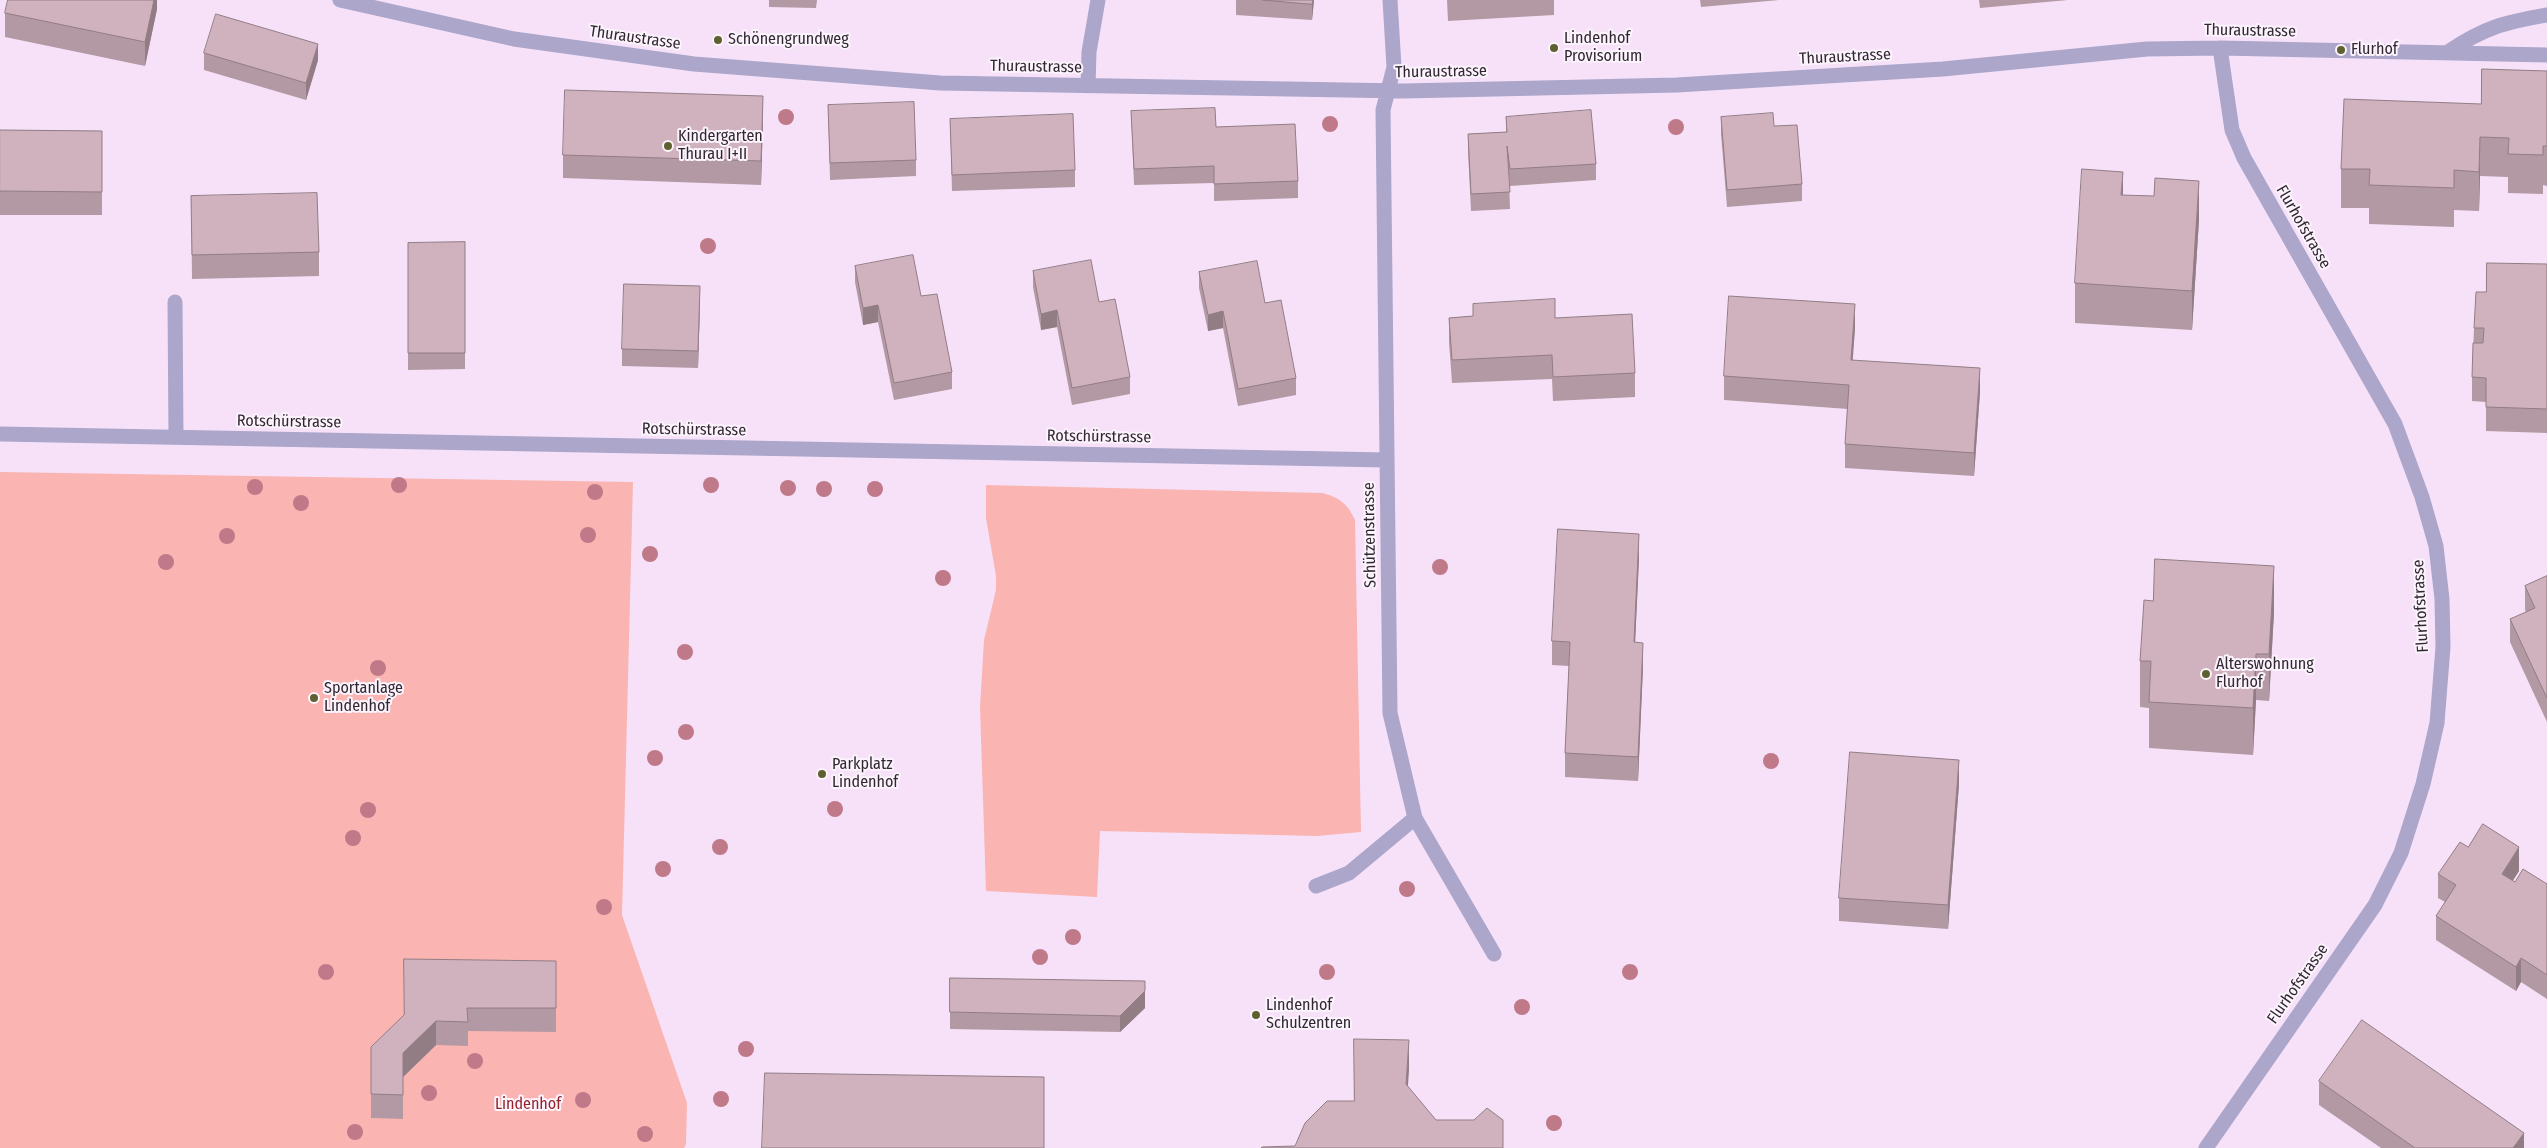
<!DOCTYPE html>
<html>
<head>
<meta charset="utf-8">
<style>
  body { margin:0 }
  canvas { display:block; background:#f6e1f9 }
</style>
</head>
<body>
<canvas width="2547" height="1148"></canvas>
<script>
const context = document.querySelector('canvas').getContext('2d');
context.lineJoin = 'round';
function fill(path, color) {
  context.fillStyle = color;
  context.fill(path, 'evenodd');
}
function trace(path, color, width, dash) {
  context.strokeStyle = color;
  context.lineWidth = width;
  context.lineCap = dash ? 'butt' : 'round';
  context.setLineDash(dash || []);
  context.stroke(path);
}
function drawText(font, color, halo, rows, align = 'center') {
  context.font = font + ' "Fira Sans Condensed",sans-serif';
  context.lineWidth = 4;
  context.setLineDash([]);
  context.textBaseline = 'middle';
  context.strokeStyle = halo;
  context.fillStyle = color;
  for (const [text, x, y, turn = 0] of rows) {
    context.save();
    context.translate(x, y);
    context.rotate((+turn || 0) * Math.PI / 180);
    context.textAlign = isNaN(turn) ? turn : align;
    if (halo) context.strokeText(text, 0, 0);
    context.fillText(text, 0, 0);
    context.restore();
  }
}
fill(new Path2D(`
  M0,472L633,482L622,915L687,1103L686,1144L684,1148H0Z
  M986,485L1322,493C1339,497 1348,504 1355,520L1361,832L1317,836L1100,831L1097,897L986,891L980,707L984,640L996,590V576L986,518Z`), '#fab5b2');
trace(new Path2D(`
  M340,0L514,39L694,64L940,83L1404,91L1677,85L1943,69L2147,49L2220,48L2547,55
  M1390,0L1394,67L1383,110L1390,713L1415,818L1494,954
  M2448,52C2485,27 2503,23 2547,15
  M1088,86L1089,52L1098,0
  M175,302L176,437
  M0,434L1387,460
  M1316,886L1349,873L1415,818
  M2206,1148L2375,905L2401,853L2423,784L2437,723L2443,647L2442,599L2436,546L2422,497L2395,424L2244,158L2232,130L2220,48`), '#aca6ca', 15);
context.fillStyle = '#bf7988';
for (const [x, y] of [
  [786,117],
  [1330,124],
  [1676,127],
  [708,246],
  [399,485],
  [711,485],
  [255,487],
  [788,488],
  [824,489],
  [875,489],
  [595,492],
  [301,503],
  [588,535],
  [227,536],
  [650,554],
  [166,562],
  [1440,567],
  [943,578],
  [685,652],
  [378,668],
  [686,732],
  [655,758],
  [1771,761],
  [835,809],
  [368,810],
  [353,838],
  [720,847],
  [663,869],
  [1407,889],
  [604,907],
  [1073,937],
  [1040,957],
  [326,972],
  [1327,972],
  [1630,972],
  [1522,1007],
  [746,1049],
  [475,1061],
  [429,1093],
  [721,1099],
  [583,1100],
  [1554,1123],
  [355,1132],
  [645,1134]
]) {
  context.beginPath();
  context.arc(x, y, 8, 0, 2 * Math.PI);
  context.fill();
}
fill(new Path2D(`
  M157,0V9L145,66L5,37V13Z
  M769,0H817L816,8L769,7Z
  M1236,0H1314L1312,20L1236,15Z
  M1447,0H1554V15L1448,21Z
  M1700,0H1779L1701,7Z
  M1979,0H2068L1980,8Z
  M204,53L318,60L306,100L204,70Z
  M2547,71V186L2543,185V194L2508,193V177L2480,176L2479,211L2454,210V227L2369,224V208H2341V169L2481,104Z
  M828,105L916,160V176L830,180Z
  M1131,111L1216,127L1298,181V198L1214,201V183L1134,185Z
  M1506,117L1596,164V180L1510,186L1509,178L1510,209L1471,211L1468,151V134L1506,132Z
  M1721,117L1774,126L1802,184V201L1727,207L1721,134Z
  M950,119L1075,170V187L952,191Z
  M763,120L761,185L563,178V155Z
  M0,130L102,131V215H0Z
  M2123,195L2199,220L2192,330L2075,323V283Z
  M191,196L319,252V276L192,279Z
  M465,242V369L408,370V243Z
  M2547,264V433L2486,431V402L2472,401V377L2474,328L2486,292Z
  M855,266L921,296L952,372V389L894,400L878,322L863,325L855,282Z
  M1033,271L1099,302L1130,377V394L1072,405L1057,327L1041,330L1033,287Z
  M1199,272L1265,303L1296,378V395L1238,406L1223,328L1208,331L1199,288Z
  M700,302L698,368L622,366V349Z
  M1473,304L1555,318L1635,373V397L1553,401L1552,379L1452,383L1449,342V318L1473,316Z
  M1855,328L1852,360L1980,392L1974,476L1845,468V444L1848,409L1724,400V376Z
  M1639,558L1635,643L1643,667L1638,781L1565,777V753L1569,666L1552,665V641Z
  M2547,576V722L2510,642V619L2526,612L2525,610V586Z
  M2274,612L2269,701L2256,700L2253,755L2149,748V708L2140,707V661Z
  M1959,784L1948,929L1839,921V898Z
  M2468,847L2519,871L2512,881L2515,882L2547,884V999L2521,982L2516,991L2436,940V916L2445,902L2438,898V874Z
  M556,961V1032L468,1031V1046L436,1045L403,1077V1119L371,1118V1047Z
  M950,978L1145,998V1008L1120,1032L950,1029Z
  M2319,1081L2524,1148H2381L2319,1105Z`), '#b399a3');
fill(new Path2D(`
  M154,0H157V9L145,66V42Z
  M1313,0H1314L1312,20V4Z
  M318,44V60L306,100V83Z
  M763,96V120L761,185V161Z
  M2480,137V176L2479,211V172Z
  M2123,172V211L2121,195Z
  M2199,181V220L2192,330V291Z
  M700,286V302L698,368V351Z
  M1855,304V328L1851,384V360Z
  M878,305V322L863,325V308Z
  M1057,310V327L1041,330V314Z
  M1223,311V328L1208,331V315Z
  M1980,368V392L1974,476V453Z
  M1639,534V558L1634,666V642Z
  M2274,566V612L2269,701V654Z
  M1643,643V667L1638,781V757Z
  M2256,654V700L2253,755V708Z
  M1959,760V784L1948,929V905Z
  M2519,847V871L2502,898V874Z
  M2521,958V982L2516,991V967Z
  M1145,981V1008L1120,1032V1016Z
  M436,1021V1045L403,1077V1119V1053Z
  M1409,1040V1070L1406,1114V1084Z
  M2524,1133V1148H2513Z`), '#927d85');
const building = new Path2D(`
  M8,0H154L145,42L5,13Z
  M1263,0H1313L1312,4Z
  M216,14L318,44L306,83L204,53Z
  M2482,69L2547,71V146H2543V155L2508,154L2509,138L2480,137L2479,172L2454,170V188L2369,185L2370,169H2341L2344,99L2481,104Z
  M565,90L763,96L761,161L563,155Z
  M914,102L916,160L830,163L828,105Z
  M1215,108L1216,127L1295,124L1298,181L1214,184V166L1134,169L1131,111Z
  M1591,110L1596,164L1510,169L1507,146L1510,192L1471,194L1468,134L1507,132L1506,117Z
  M1773,113L1774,126L1797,125L1802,184L1727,190L1721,117Z
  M1073,114L1075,170L952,175L950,119Z
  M0,130L102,131V192L0,191Z
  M2082,169L2123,172L2121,195L2154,196L2155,178L2199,181L2192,291L2075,283Z
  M317,193L319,252L192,255L191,196Z
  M465,242V353H408V243Z
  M913,255L921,296L937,294L952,372L894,383L878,305L863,308L855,266Z
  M1091,260L1099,302L1115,299L1130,377L1072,388L1057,310L1041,314L1033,271Z
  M1257,261L1265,303L1281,300L1296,378L1238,389L1223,311L1208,315L1199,272Z
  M2487,263L2547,264V409L2486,407V378L2472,377L2473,343H2483L2484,328H2474L2476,292H2486Z
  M624,284L700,286L698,351L622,349Z
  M1729,296L1855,304L1851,360L1980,368L1974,453L1845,444L1849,385L1724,376Z
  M1555,299V318L1632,314L1635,373L1553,377L1552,355L1452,360L1449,318L1473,316V304Z
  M1558,529L1639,534L1634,642L1643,643L1638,757L1565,753L1570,642L1552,641Z
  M2155,559L2274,566L2269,654H2256L2253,708L2149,702L2151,661H2140L2144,600L2153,601Z
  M2547,576V698L2510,619L2535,608L2525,586Z
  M1850,752L1959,760L1948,905L1839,898Z
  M2483,824L2519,847L2502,874L2515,882L2523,869L2547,884V975L2521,958L2516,967L2436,916L2456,885L2438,874L2460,842L2468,847Z
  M404,959L556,961V1008H467L468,1022L436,1021L403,1053V1095L371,1094V1047L404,1015Z
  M950,978L1145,981V991L1120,1016L950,1012Z
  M2362,1020L2524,1133L2513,1148H2415L2319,1081Z
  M1354,1039L1409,1040L1406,1084L1436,1120H1474L1487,1108L1503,1120V1148H1261L1262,1147L1295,1146L1305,1123L1327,1101H1354Z
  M765,1073L1044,1077V1148H762Z`);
fill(building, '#d0b2be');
trace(building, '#927d85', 1);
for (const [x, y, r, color] of [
  [718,40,5,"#5e612f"],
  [1554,48,5,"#5e612f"],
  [2341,50,5,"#5e612f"],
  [668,146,5,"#5e612f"],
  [2206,674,5,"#5e612f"],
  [314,698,5,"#5e612f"],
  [822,774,5,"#5e612f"],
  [1256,1015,5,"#5e612f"]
]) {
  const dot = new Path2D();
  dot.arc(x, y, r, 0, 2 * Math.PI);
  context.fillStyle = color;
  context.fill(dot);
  trace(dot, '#fcf3fd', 2);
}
drawText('16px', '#2f2831', '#fcf3fd', [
  ["Thuraustrasse",2250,31,1],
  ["Thuraustrasse",635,38,8],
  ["Thuraustrasse",1845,57,-3],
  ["Thuraustrasse",1036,67,1],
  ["Thuraustrasse",1441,72,-1],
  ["Flurhofstrasse",2303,227,60],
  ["Rotschürstrasse",289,422,1],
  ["Rotschürstrasse",694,430,1],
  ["Rotschürstrasse",1099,437,1],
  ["Schützenstrasse",1370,535,-91],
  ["Flurhofstrasse",2421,606,-93],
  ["Flurhofstrasse",2298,984,-55]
]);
drawText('16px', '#2f2831', '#fcf3fd', [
  ["Lindenhof",1564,39],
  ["Provisorium",1564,57],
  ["Schönengrundweg",728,40],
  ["Flurhof",2351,50],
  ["Kindergarten",678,137],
  ["Thurau I+II",678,155],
  ["Alterswohnung",2216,665],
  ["Flurhof",2216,683],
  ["Sportanlage",324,689],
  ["Lindenhof",324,707],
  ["Parkplatz",832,765],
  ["Lindenhof",832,783],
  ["Lindenhof",1266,1006],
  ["Schulzentren",1266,1024]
], 'left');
drawText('16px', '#92242b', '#fcf3fd', [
  ["Lindenhof",528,1105]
]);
</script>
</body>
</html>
